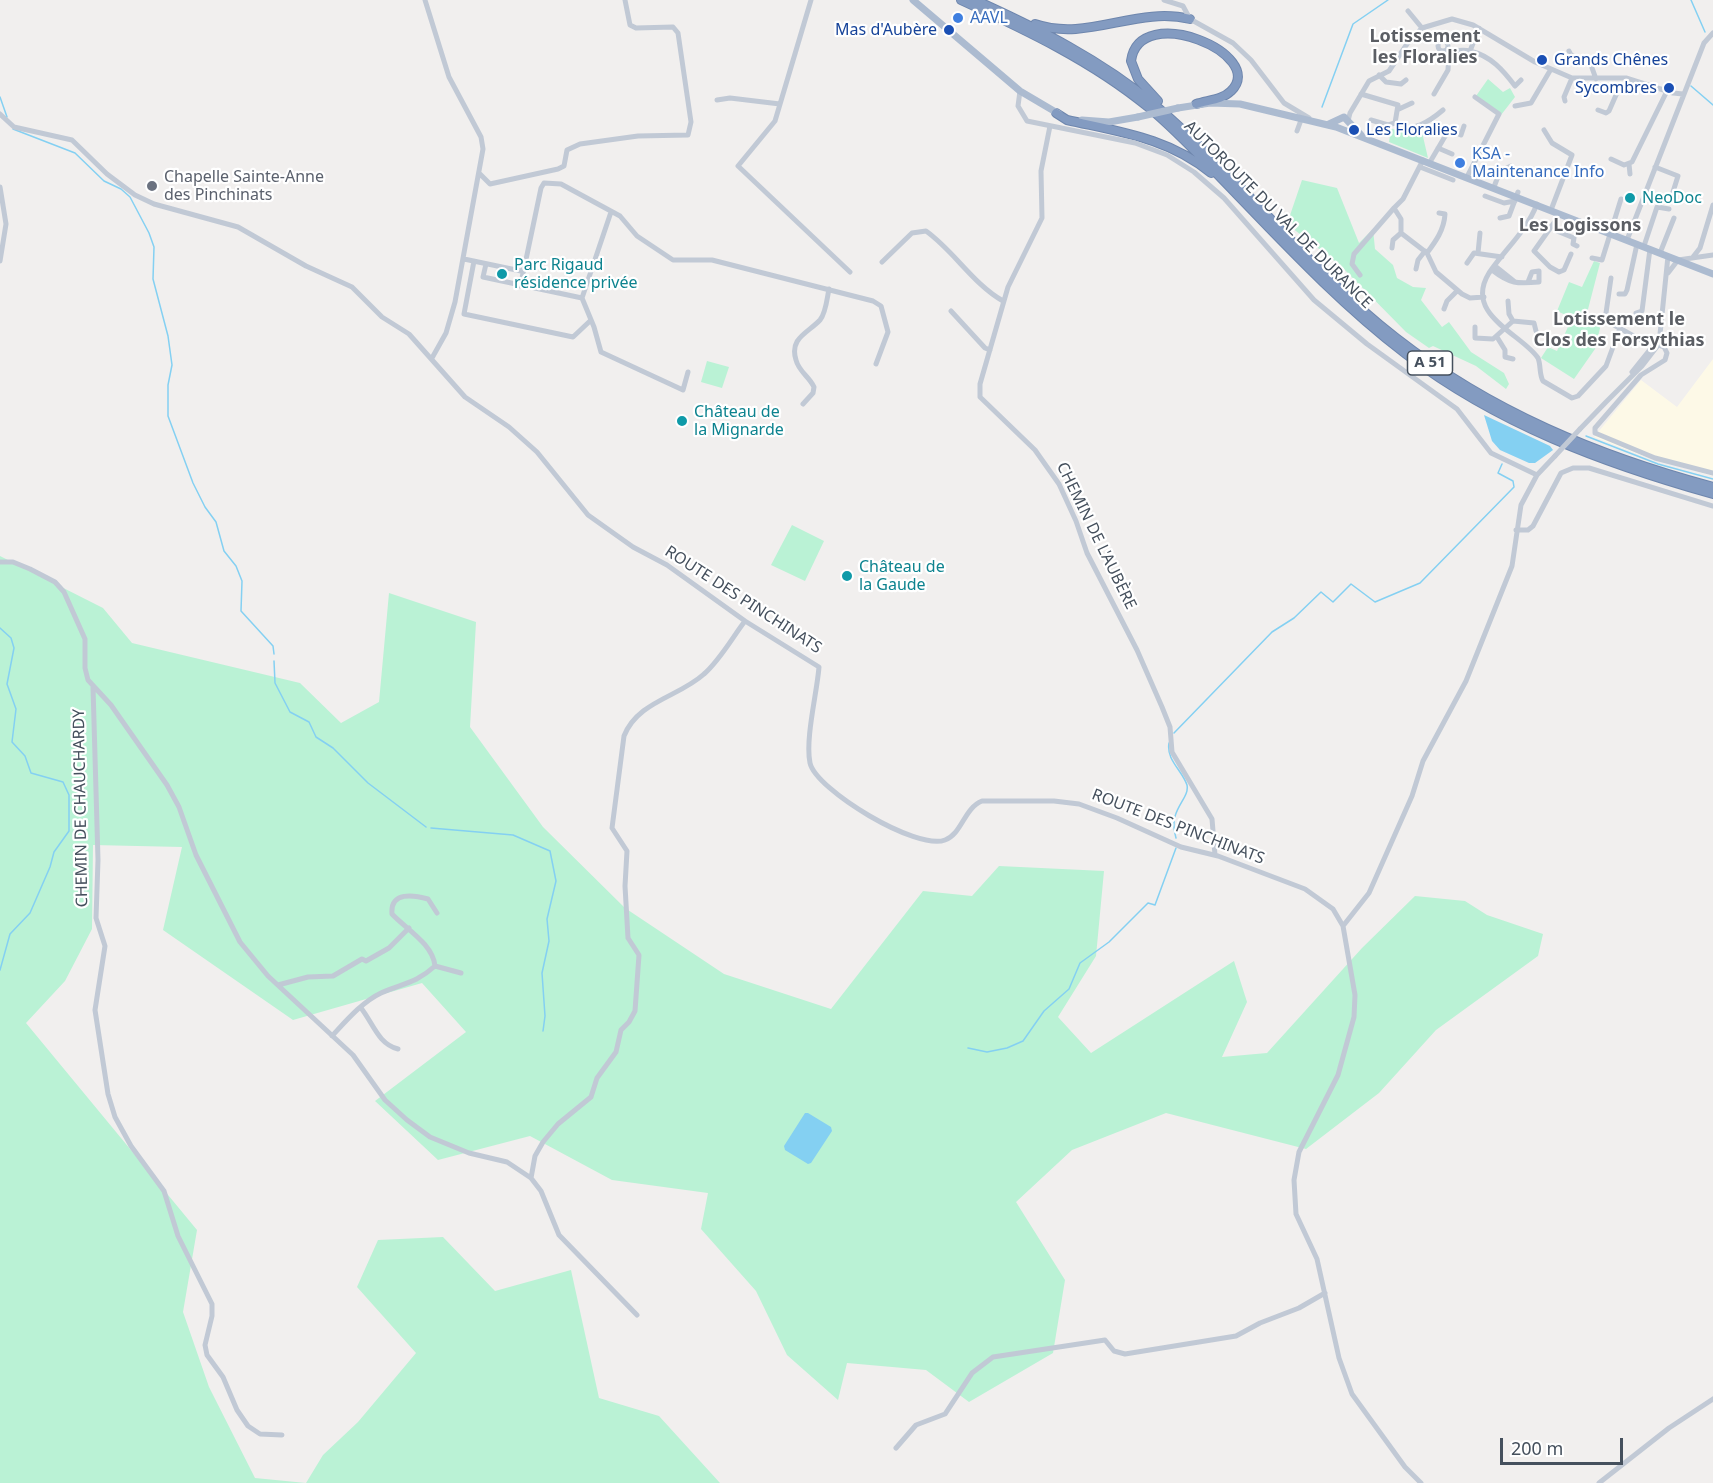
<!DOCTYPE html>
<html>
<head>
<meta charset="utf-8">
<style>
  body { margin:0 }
  #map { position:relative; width:1713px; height:1483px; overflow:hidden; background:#f1efee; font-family:"Noto Sans",sans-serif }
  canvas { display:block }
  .scale { position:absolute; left:1500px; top:1438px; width:123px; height:27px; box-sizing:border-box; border:3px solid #45505d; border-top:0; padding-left:8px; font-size:18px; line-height:21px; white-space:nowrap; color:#45505d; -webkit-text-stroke:4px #fff; paint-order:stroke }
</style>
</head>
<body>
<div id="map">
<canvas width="1713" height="1483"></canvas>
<div class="scale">200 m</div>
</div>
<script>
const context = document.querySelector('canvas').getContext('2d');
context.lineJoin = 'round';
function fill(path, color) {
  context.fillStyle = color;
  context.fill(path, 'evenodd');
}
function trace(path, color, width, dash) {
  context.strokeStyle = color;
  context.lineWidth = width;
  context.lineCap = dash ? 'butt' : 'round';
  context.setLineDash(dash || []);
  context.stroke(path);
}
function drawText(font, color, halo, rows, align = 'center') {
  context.font = font + ' "Noto Sans",sans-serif';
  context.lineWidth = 4.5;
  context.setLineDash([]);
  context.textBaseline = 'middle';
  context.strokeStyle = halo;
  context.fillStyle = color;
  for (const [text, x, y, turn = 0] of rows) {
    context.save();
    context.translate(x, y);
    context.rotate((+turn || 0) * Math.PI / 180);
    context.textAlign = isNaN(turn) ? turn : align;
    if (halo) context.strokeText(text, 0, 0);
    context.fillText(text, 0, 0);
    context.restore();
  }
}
fill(new Path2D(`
  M1713,359V476L1643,456L1594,437L1641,380L1677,407Z`), '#fdf9e7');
fill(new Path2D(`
  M1488,79L1503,92L1510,88L1515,97L1501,115L1476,96Z
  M1421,128L1428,158L1389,142L1391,129L1418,132Z
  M1302,180L1337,188L1359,243L1373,229L1375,249L1393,265L1397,278L1413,287L1426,288L1421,300L1442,327L1449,322L1471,352L1504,373L1509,384L1506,389L1476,366L1433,346L1429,348L1406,332L1341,266L1287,224Z
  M1594,261L1600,263L1586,317L1601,324L1595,349L1574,379L1541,358L1548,347L1557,351L1572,318L1557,311L1569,282L1582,287Z
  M707,361L729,367L722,388L701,382Z
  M792,525L824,541L805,581L771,565Z
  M0,556L103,608L132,643L300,683L341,723L379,702L389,593L476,622L470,727L543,827L625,908L724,974L831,1009L923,891L972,896L999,866L1104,871L1096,956L1058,1017L1091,1053L1234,961L1247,1002L1222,1057L1267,1053L1362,948L1415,896L1465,901L1487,915L1543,934L1538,956L1436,1030L1379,1093L1306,1149L1166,1113L1072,1150L1016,1202L1065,1280L1053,1353L969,1402L926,1370L847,1363L838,1400L787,1355L756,1291L701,1229L708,1193L612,1180L530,1136L438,1160L375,1101L466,1032L422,983L293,1020L163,930L182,847L93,845L92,929L65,981L26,1023L197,1230L183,1312L209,1387L255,1478L306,1483L323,1455L358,1422L416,1353L357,1287L378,1240L443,1237L495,1291L571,1270L599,1398L659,1416L720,1483H0Z`), '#baf2d5');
fill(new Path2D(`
  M1484,415L1550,446L1553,450L1535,463H1529L1500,450L1492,441Z
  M805,1113H808L831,1127L832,1131L811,1163L808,1164L785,1150L784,1146Z`), '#84d0f2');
trace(new Path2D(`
  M1691,0L1705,32
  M1691,86L1713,105
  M0,97L7,117
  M1322,107L1353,24L1388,0
  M13,129L75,153L104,181L121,189L130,197L149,233L154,247L153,279L168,336L172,365L168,385V416L193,483L205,507L216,522L224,551L236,566L242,581L241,611L273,646L274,654
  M1586,436L1658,464L1713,479
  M0,628L11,638L14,648L7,684L16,709L12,742L25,756L31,773L63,782L69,795V831L54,852L50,867L30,913L10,934L0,970
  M274,661L275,683L290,712L309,722L316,737L333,748L368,783L426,827
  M1174,733L1272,632L1294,618L1321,592L1333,602L1351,584L1375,602L1420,583L1514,487L1513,481L1498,473L1502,464
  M1169,743C1166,760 1182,770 1187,785C1190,800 1167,809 1176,838
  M431,828L513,835L550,851L556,881L547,919L549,941L542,973L545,1016L543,1031
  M968,1048L987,1052L1007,1048L1023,1041L1044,1011L1069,989L1080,963L1109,942L1148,903L1155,905L1176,848`), '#84d0f2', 1.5);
const highway = new Path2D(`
  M961,0C1026,30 1092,61 1148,107C1175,129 1199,155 1223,180C1282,241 1339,303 1406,354C1498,424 1603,463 1713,494
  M975,0C1039,29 1101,60 1155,105C1240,177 1307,269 1396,338C1491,412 1598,456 1713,487
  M1035,24C1088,42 1136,6 1190,19
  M1158,101L1138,79L1131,61C1139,0 1269,55 1231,91C1222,100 1208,100 1196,104
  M1056,113L1067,120C1120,132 1169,138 1211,173`);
trace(highway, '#6e86ad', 10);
trace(new Path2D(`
  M425,0L449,77L481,137L483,149L455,302L446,333L432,358
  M811,0L775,121L738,166L850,272
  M1164,0L1183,6L1190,19L1233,43L1251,60L1284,103L1309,118
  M1408,11L1422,28
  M1438 46a5 5 0 1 1 10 0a5 5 0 1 1-10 0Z
  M1447,50C1454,52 1462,49 1470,51C1491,56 1503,70 1515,86L1521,80
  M1470,51L1479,28
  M1569,51L1571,55L1591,65L1596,79
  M1379,75L1386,82L1401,84L1406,80
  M1020,91L1018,106L1027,121L1135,143L1167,155L1194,172L1224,198L1314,300L1367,344L1457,409L1491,453L1537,475
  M1361,94L1398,105L1395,123
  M1434,94L1448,70L1449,51
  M717,100L730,98L780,104
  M1565,101L1564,97L1572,78
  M1515,106L1531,103L1551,69
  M1399,109L1412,103
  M1598,110L1606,113L1609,111L1620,86
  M0,114L14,127L72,140L107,174L135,195L154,204L238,227L306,266L352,287L382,317L409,334L465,397L509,427L537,452L588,515L633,547L667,565L745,621L819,667C817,693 805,739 810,763C816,790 917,851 945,840C962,834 964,808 982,801H1054L1079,804L1117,818L1181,847L1218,856L1305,889L1333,909L1343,926L1355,995L1354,1017L1338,1075L1299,1152L1294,1180L1296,1214L1317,1259L1339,1358L1352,1394L1405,1467L1421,1483
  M1371,120L1388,125L1395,123
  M1348,121L1350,113L1369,81L1389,71L1407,44L1422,28L1452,19L1473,25L1535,62L1572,78H1626L1673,93L1683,94
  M1395,123C1412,134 1430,121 1443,110
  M1050,126L1041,171L1042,218L1008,287L980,384V397L1035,450L1059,484L1076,521L1087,553L1137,650L1162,707L1170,727L1172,752L1212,819L1215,855
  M1544,130L1552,143L1572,155L1551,210
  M1297,131L1301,120
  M1438,148L1452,154
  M1611,159L1624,165L1632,162L1667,91
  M1423,160L1403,199L1394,208L1401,219V233L1427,253L1436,272L1462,294L1470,298L1484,297
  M1430,162L1447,133L1452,131L1461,135L1464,126
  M1629,164L1630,174
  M1420,167L1453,180
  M1655,167L1678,176L1672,195
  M480,174L490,184L558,169L564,166L567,150L580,144L638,136L688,135L691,122L678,33L673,27L636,28L630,25L625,0
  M1467,177L1499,114L1475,97
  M0,187L6,224L0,261
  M1494,187L1500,171L1511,166
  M1485,196L1504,203L1515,201
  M1537,204C1526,232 1505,249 1489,273C1463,315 1522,334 1538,358C1541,365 1539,374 1543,381L1572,398L1578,396L1606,366L1620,328
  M1500,218L1509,216L1518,192
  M1556,220L1534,251L1550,267L1559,272L1564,270L1571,254
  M1557,220V231L1574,238L1573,244L1577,246
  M1627,240L1704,43L1713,33
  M1644,246L1657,207L1669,209
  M1392,248L1393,240L1401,233
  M1427,253C1436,241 1444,230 1445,214L1439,213
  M1478,253L1480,233
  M1660,253L1674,218
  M1693,257L1700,248L1713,205
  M1592,258L1602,260L1621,199
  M464,259L521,271L524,269L541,188L544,183L561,184L620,216L637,236L673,260H712L873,301L881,306L888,332L876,364
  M474,261L464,314L573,337L590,321
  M882,262L912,233L926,231C954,251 973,284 1003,301
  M1467,263L1474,253L1502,257
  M486,264L483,277L582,298L611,212
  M1495,266L1515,282
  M1416,269L1418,260L1425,251
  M1492,270C1510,284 1517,284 1539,282V271L1532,272L1528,282
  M1668,273L1678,260L1713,255
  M1360,275L1352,264L1354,254L1394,208
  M1611,278L1605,320L1655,348
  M520,286L524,269
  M1619,294H1625L1627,290L1637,244
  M582,298L594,327L601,352L683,390L688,372
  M1508,301L1509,314L1513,321
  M1444,309L1447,301L1457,291
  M951,311L985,348L990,350
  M1636,313L1642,311L1650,249
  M1475,327V338L1493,339L1513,321L1534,323L1536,331
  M1497,337L1505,350V357L1513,359
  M1640,339L1664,347L1667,353L1665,360L1641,375L1595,428V433L1655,458L1713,473
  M1632,372L1656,342
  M1605,403L1642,366L1659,344L1668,256
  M803,404L813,393L814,387C809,376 799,372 796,360C789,338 808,333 820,320C826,313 827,298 829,289
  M1580,429L1606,402
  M1516,530H1528L1533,526L1561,473L1573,468H1589L1713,506
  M0,562H13L30,569L55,582L64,592L85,639V668L88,680L111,705L167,785L179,807L196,855L240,942L268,976L353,1055L385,1100L407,1120L430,1137L469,1153L507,1162L531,1178L541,1191L559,1235L637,1315
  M93,687L98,860L96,918L105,946L95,1010L108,1094L115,1117L131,1146L164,1191L178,1236L212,1304V1316L205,1345L207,1355L223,1377L237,1410L248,1426L260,1434L282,1435
  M1343,926L1369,893L1412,796L1423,761L1466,681L1512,566L1521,505L1537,475L1555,456
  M435,966L461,973
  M278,985L308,977L333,976L362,959L366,961L389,948L409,928
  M361,1008C373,1023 378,1044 398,1049
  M332,1036C346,1021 362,1002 381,993C403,983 415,984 435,966C433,944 406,929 392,914C390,891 414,895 428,899L437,913
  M531,1178L535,1156L543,1142L558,1124L591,1097L597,1078L616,1052L621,1030L629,1022L635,1011L639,955L628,938L625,886L627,851L612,828L624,736C638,701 679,697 704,674C720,660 732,638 745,621
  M896,1448L916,1425L945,1414L972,1373L993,1357L1105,1340L1114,1351L1125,1354L1236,1336L1260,1323L1299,1308L1325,1293
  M1599,1483L1669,1428L1713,1399`), '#c1c9d5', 5);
trace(new Path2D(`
  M913,0L1020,91L1059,114
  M1178,108L1210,103L1240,104L1336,127L1713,274
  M1082,120L1109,122L1138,117
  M1329,124L1344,117L1361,135`), '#acbbd0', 7);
trace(highway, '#839bc1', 8);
trace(new Path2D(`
  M1555,456L1580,429`), '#c1c9d5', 5);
trace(new Path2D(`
  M1138,117L1178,108`), '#acbbd0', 7);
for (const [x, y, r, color] of [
  [958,18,6,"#3f7fe0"],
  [949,30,6,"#1a4fb4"],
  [1542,60,6,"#1a4fb4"],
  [1669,88,6,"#1a4fb4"],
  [1354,130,6,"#1a4fb4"],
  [1460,163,6,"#3f7fe0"],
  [152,186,6,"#6b7280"],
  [1630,198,6,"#0f9aa8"],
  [502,274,6,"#0f9aa8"],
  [682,421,6,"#0f9aa8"],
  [847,576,6,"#0f9aa8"]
]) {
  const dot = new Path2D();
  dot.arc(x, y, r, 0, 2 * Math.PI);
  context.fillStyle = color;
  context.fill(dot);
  trace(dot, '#fff', 2);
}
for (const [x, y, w] of [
  [1430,363,45]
]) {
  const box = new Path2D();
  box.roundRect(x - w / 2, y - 12, w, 24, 4.5);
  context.fillStyle = '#fff';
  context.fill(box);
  trace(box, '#45505d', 1.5);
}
drawText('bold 15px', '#45505d', null, [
  ["A 51",1430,363]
]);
drawText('16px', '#366cbe', '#fff', [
  ["AAVL",970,18],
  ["KSA -",1472,154],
  ["Maintenance Info",1472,172]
], 'left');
drawText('16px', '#164399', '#fff', [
  ["Mas d'Aubère",937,30],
  ["Grands Chênes",1554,60,"left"],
  ["Sycombres",1657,88],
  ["Les Floralies",1366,130,"left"]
], 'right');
drawText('16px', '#5b616d', '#fff', [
  ["Chapelle Sainte-Anne",164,177],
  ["des Pinchinats",164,195]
], 'left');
drawText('16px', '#0d838f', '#fff', [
  ["NeoDoc",1642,198],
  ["Parc Rigaud",514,265],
  ["résidence privée",514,283],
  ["Château de",694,412],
  ["la Mignarde",694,430],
  ["Château de",859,567],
  ["la Gaude",859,585]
], 'left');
drawText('16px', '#45505d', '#fff', [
  ["AUTOROUTE DU VAL DE DURANCE",1278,215,45],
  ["CHEMIN DE L'AUBÈRE",1096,536,64],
  ["ROUTE DES PINCHINATS",743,600,33],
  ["CHEMIN DE CHAUCHARDY",81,808,-91],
  ["ROUTE DES PINCHINATS",1178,827,21]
]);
drawText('bold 18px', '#5b5e64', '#fff', [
  ["Lotissement",1425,37],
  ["les Floralies",1425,58],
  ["Les Logissons",1580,226],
  ["Lotissement le",1619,320],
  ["Clos des Forsythias",1619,341]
]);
</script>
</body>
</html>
